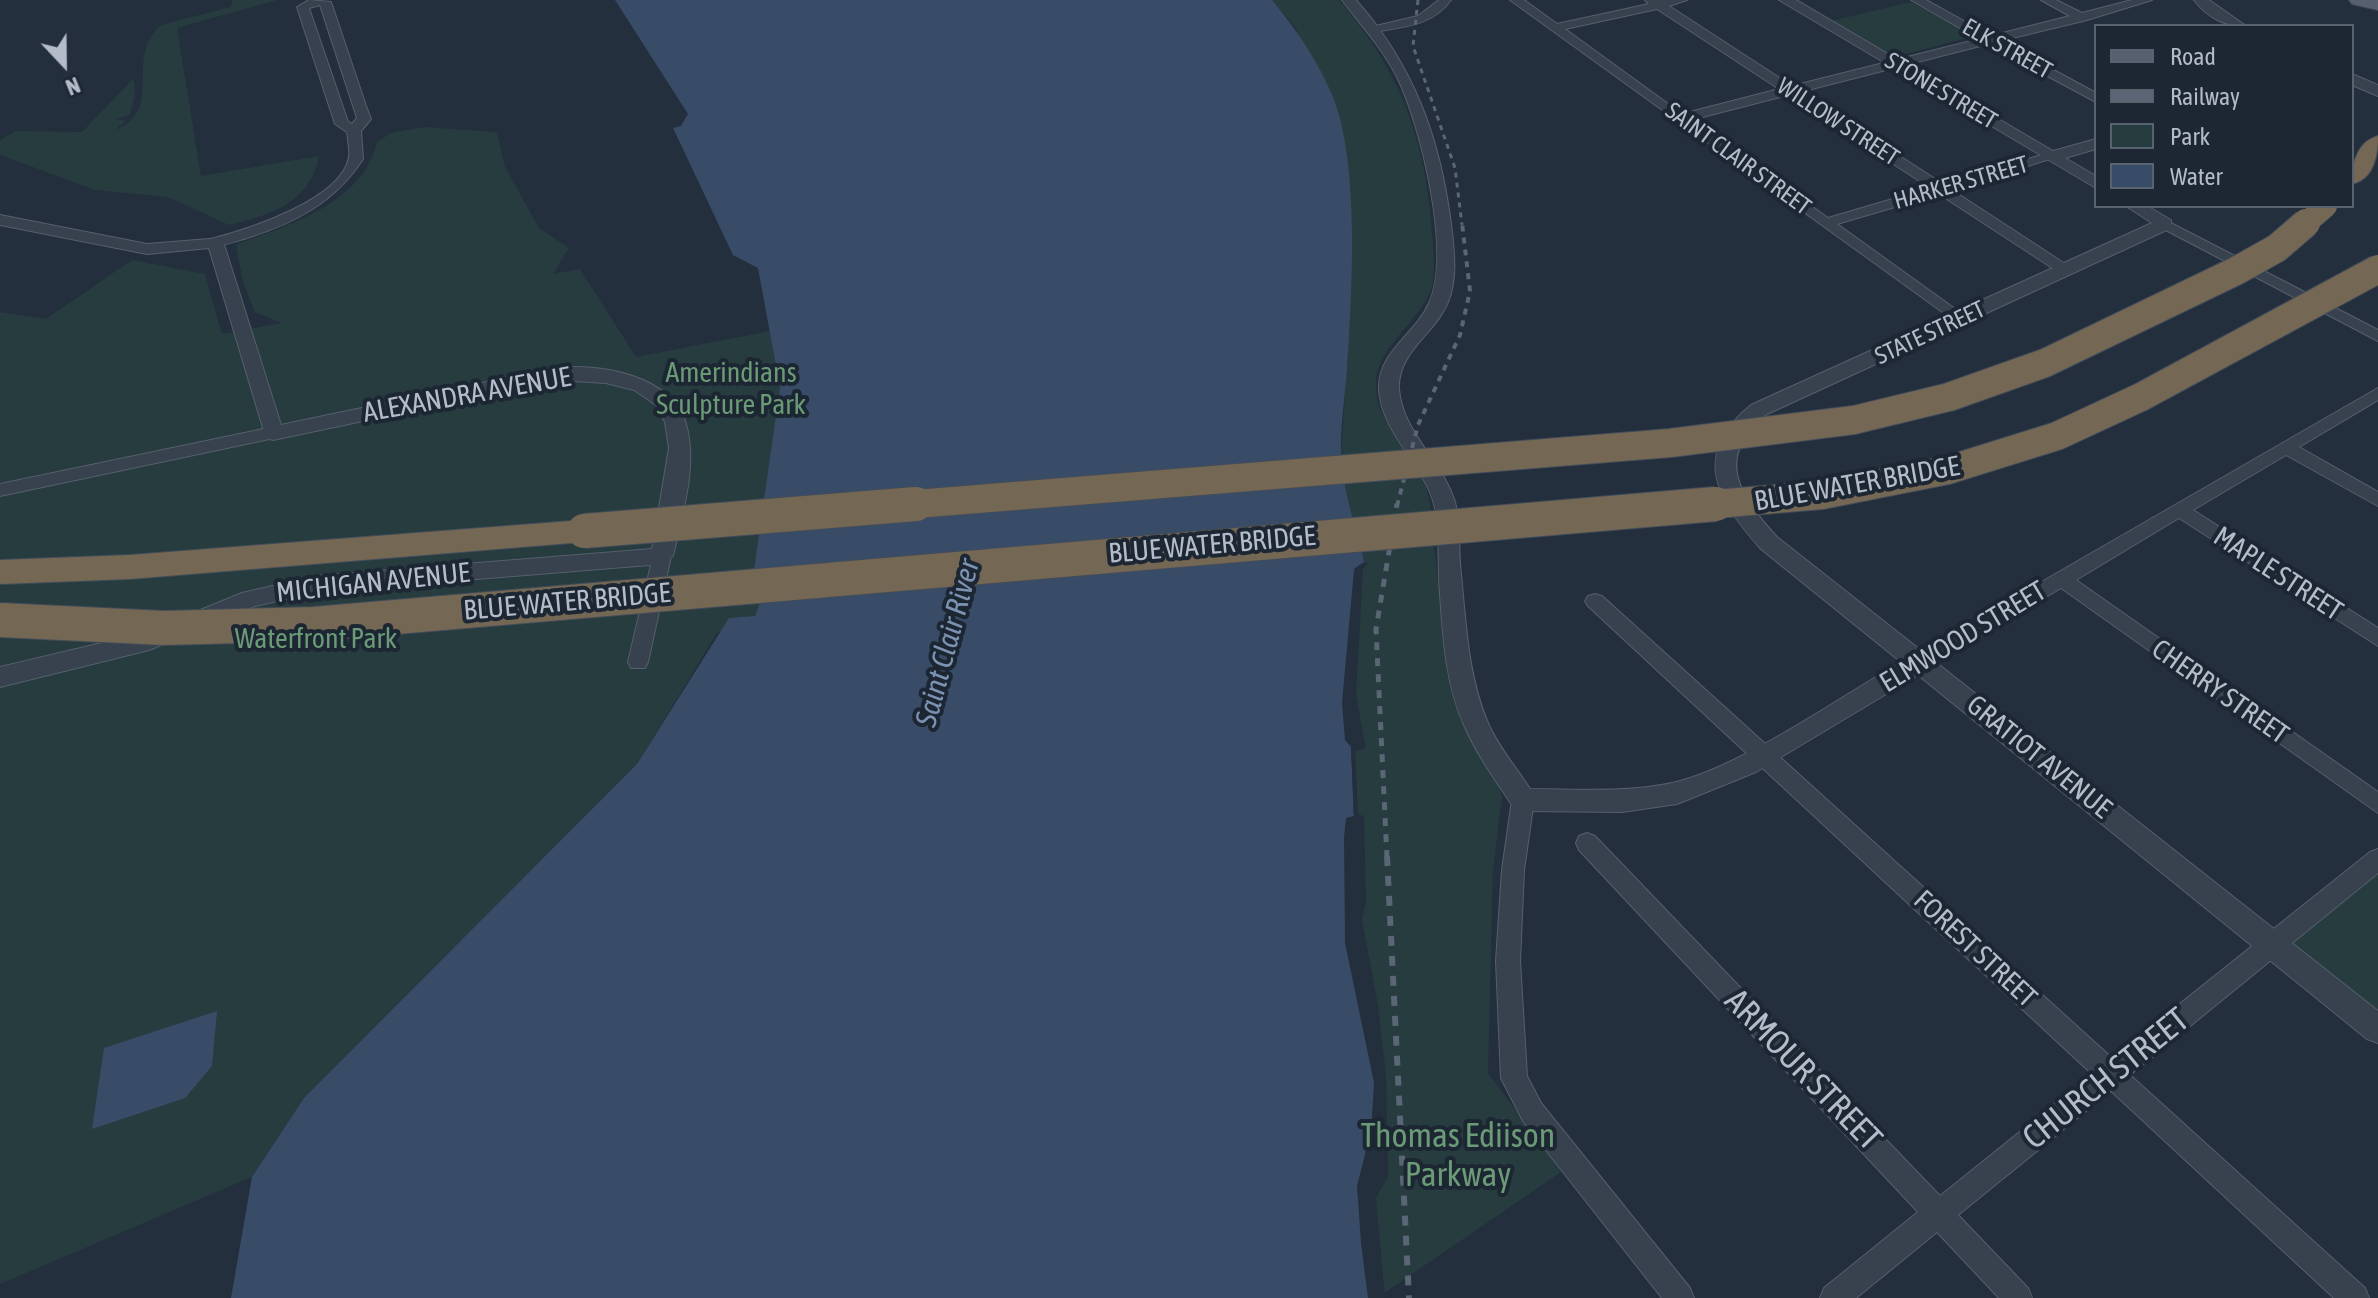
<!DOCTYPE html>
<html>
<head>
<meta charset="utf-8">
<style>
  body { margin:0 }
  #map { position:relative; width:2378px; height:1298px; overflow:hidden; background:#242f3e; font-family:"Asap Condensed",sans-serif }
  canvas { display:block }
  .legend { position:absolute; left:2094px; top:24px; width:260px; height:184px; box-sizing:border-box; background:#1d2633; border:2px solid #59626f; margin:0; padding:10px 14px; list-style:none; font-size:24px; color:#b4bcc9 }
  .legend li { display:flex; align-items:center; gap:16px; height:40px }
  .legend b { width:40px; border:2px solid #59626f }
  .north { position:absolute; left:24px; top:24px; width:80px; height:80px; -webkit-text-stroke:6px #1d2633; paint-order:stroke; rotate:158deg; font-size:22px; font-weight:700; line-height:32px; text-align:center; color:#b4bcc9 }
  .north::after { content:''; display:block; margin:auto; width:28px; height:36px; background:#b4bcc9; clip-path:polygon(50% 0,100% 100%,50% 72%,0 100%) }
</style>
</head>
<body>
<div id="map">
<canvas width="2378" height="1298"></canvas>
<ul class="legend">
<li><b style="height:10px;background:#56606e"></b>Road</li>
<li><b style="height:10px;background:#5a6575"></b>Railway</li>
<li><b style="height:22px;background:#263c3f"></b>Park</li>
<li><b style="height:22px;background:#394c67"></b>Water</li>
</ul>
<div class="north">N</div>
</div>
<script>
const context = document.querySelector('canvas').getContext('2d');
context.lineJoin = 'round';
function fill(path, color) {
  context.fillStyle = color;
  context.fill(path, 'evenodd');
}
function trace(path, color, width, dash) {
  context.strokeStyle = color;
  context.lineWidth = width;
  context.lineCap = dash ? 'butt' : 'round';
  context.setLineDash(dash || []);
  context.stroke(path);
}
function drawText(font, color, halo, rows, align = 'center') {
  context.font = font + ' "Asap Condensed",sans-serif';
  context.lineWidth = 8;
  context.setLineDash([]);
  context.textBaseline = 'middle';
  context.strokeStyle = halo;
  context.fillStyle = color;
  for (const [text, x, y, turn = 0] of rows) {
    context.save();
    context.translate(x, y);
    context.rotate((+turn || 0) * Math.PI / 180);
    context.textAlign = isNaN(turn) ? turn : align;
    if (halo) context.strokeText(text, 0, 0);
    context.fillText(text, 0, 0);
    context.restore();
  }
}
fill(new Path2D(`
  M233,0H277L177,28L201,176L319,156C310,203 271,215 229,225L168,197L95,190L0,155V140L16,131L82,132L133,79C137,92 134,102 129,115L116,119L126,121L114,131C167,109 122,59 161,25L230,7Z
  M1272,0H1339C1401,73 1425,137 1432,232C1433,251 1437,274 1430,292C1417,324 1375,348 1376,385C1376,427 1411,446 1424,481C1432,502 1432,526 1434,548C1440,596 1446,644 1452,693L1461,721L1494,772L1502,796L1493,871L1488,1073L1561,1172L1380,1296L1354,817L1352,697L1361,549L1346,493L1341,453L1347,365L1351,205L1296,28Z
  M1911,2L1975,36L1893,57L1831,21Z
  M424,127L497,132L505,167L539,228L569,248L553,274L580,269L636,357L770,331L780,387L763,510L774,568L755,616L717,633L637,764L304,1098L252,1177L0,1284V312L46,319L132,260L205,274L222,334L282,323L255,312L243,282L236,245C289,225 363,203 377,142L391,133Z
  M2378,864V1012L2285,938Z`), '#263c3f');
fill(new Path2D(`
  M615,0H1272C1297,30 1318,61 1333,97C1360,163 1352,297 1347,370C1345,397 1340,427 1341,455C1343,492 1356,526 1364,562L1359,568L1351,747L1358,920L1382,1075L1372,1197L1381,1298H231L252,1177L304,1098L637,764L729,618L755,616L773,569L754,570L780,387L758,268L733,255L673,128L681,126L688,114Z
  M217,1011L212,1066L185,1098L92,1129L104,1048Z`), '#394c67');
fill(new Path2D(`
  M1364,562L1368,563L1363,569L1356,696L1366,748L1355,751L1358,813L1364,817L1366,902L1362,920L1378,1006L1386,1075L1388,1177L1376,1198L1385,1298H1368L1361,1243L1357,1186L1371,1131L1374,1083L1345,943L1344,837L1346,818L1354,816L1351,747L1345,740L1342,703L1354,569Z`), '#242f3e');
const minor = new Path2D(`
  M309,0L331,2L366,106L371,119L361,131L363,159C335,202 295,223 247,238C236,241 222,247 211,245V239C246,230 342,200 349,157C350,150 348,140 347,132L335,124L297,7ZM320,5L357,118L352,124L348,122L309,8Z
  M1439,0H1451C1432,26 1403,27 1373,32L1367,28L1418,16Z
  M1510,0H1524L1557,24L1649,4L1645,0H1687L1669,6L1792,86L1979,39L1911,0H1926L1991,36L2070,16L2041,0H2056L2082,13L2132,0H2152L2087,20L2000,41L2096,93V102L1988,44L1800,92L1943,184L2052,152L2059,156L1952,190L2070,267V273H2060L1939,194L1837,224L1965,316V322L1959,324ZM1657,9L1779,89L1682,114L1565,29ZM1788,95L1930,188L1828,218L1691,120Z
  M2165,220L2378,330V341L2160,227V221Z
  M2378,388V400L2299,447L2378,492V506L2286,455L2193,510L2378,628V646L2179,518L2076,580L2378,792V813L2061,588L1927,668H1913L1910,662L1913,656Z
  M273,427L282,433L279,437L0,496V484Z
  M662,549L671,556L648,662L645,668H631L628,662L653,556Z
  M1595,594L1602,596L2112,1058L2370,852L2378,849V873L2130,1075L2365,1288L2369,1298H2334L2111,1091L1958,1215L2028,1288L2032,1298H1999L1937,1232L1856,1298H1820L1824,1288L1918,1212L1579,850L1576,843L1579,836L1587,833L1595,836L1940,1196L2092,1074L1588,606L1585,601L1588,596Z
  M1523,791L1531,793L1534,800L1524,870L1520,961L1527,1076L1541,1103L1690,1288L1694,1298H1662L1523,1121L1501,1078L1496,961L1502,870L1512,800L1515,793Z`);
const tertiary = new Path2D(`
  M1342,0H1356C1414,66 1440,138 1451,224C1454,249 1458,278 1448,302C1436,333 1397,352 1399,389C1402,432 1443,462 1455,502C1461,525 1458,551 1461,574C1466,624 1468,677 1488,723C1498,747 1516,767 1530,789C1578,789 1625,793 1672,783C1738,769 1840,697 1901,662L1761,549C1717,499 1690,455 1751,405L2152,223L2126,206H2147L2171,220V228L1765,415C1714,458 1739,495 1777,537L2378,1011V1043L2367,1039L1918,675L1756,772L1677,804L1622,812L1523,811L1514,808C1496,781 1477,755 1464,725C1446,685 1443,638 1440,594C1437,565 1441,532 1434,504C1423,463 1382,434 1379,390C1377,352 1416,334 1429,303C1452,253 1421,127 1398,79C1383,49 1362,26 1342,0Z
  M1779,0H1796L2053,151L2096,139V149L2065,158L2096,176V188Z
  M2194,0H2209L2246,26C2224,26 2208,18 2194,0Z
  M2352,74L2378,85V96L2352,85Z
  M0,215L147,244L222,238L281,425C342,412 404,399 466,387C495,380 526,371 556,368C599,363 672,375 686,424C698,465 682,515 673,556L662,564L316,592L255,606L149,650L0,687V667L144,633L242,593L316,576L652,549L669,448L665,422L656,405L634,390L606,383L557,380L273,440L266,438L209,248L147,254L0,225Z`);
const primary = new Path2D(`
  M2349,0H2378V10L2352,4Z`);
const motorway = new Path2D(`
  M2378,136C2378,155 2374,179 2352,184C2352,165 2356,142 2378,136Z
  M584,520L595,523L600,531L595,539L584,542L130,579L0,584V560L130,555Z`);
trace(minor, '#565f6c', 2);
trace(tertiary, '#565f6c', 2);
trace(primary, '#414a57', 2);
trace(motorway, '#434c59', 2);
fill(minor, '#38414e');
fill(tertiary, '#38414e');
fill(primary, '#56606e');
fill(motorway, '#746855');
trace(new Path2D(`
  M1418,0L1413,46L1455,168L1462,225`), '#5a6575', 3, [5, 5]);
trace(new Path2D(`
  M1397,506L1418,425L1460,335L1470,291L1462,223`), '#5a6575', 4, [6, 6]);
trace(new Path2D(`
  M1387,858L1376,629L1397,504`), '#5a6575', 5, [8, 8]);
trace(new Path2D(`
  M1387,856L1409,1298`), '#5a6575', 6, [10, 10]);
const motorwayBridgeFar2 = new Path2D(`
  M2304,225L2326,206`);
const motorwayBridgeFar1 = new Path2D(`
  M891,506L1670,443L1854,420L1949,397L2045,363L2236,271L2277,248L2306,223
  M1692,506L1822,495L1948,470L2057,436L2141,397L2378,269`);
const motorwayBridge = new Path2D(`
  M584,531L916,504
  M0,620L164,628L314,624L1716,504`);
trace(motorwayBridgeFar2, '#434c59', 23, []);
trace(motorwayBridgeFar1, '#434c59', 30, []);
trace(motorwayBridge, '#434c59', 36, []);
trace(motorwayBridgeFar2, '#746855', 22);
trace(motorwayBridgeFar1, '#746855', 28);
trace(motorwayBridge, '#746855', 34);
drawText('24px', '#b4bcc9', '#1d2633', [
  ["ELK STREET",2007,49,29],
  ["STONE STREET",1941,91,31],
  ["WILLOW STREET",1838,122,33],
  ["SAINT CLAIR STREET",1738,159,36],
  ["HARKER STREET",1961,183,-16],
  ["STATE STREET",1930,333,-25]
]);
drawText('28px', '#6b9a76', '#1d2633', [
  ["Amerindians",731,373],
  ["Sculpture Park",731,405],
  ["Waterfront Park",316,639]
]);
drawText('28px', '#b4bcc9', '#1d2633', [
  ["ALEXANDRA AVENUE",467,395,-10],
  ["BLUE WATER BRIDGE",1857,484,-10],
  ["BLUE WATER BRIDGE",1212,545,-5],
  ["MAPLE STREET",2278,574,33],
  ["MICHIGAN AVENUE",373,583,-6],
  ["BLUE WATER BRIDGE",567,602,-5],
  ["ELMWOOD STREET",1963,637,-31],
  ["CHERRY STREET",2220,692,35],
  ["GRATIOT AVENUE",2039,757,39],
  ["FOREST STREET",1975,949,43]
]);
drawText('italic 30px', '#7c92b1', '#1d2633', [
  ["Saint Clair River",948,643,-75]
]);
drawText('34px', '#b4bcc9', '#1d2633', [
  ["ARMOUR STREET",1803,1070,46],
  ["CHURCH STREET",2106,1079,-39]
]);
drawText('34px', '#6b9a76', '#1d2633', [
  ["Thomas Ediison",1458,1136],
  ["Parkway",1458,1175]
]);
</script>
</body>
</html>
